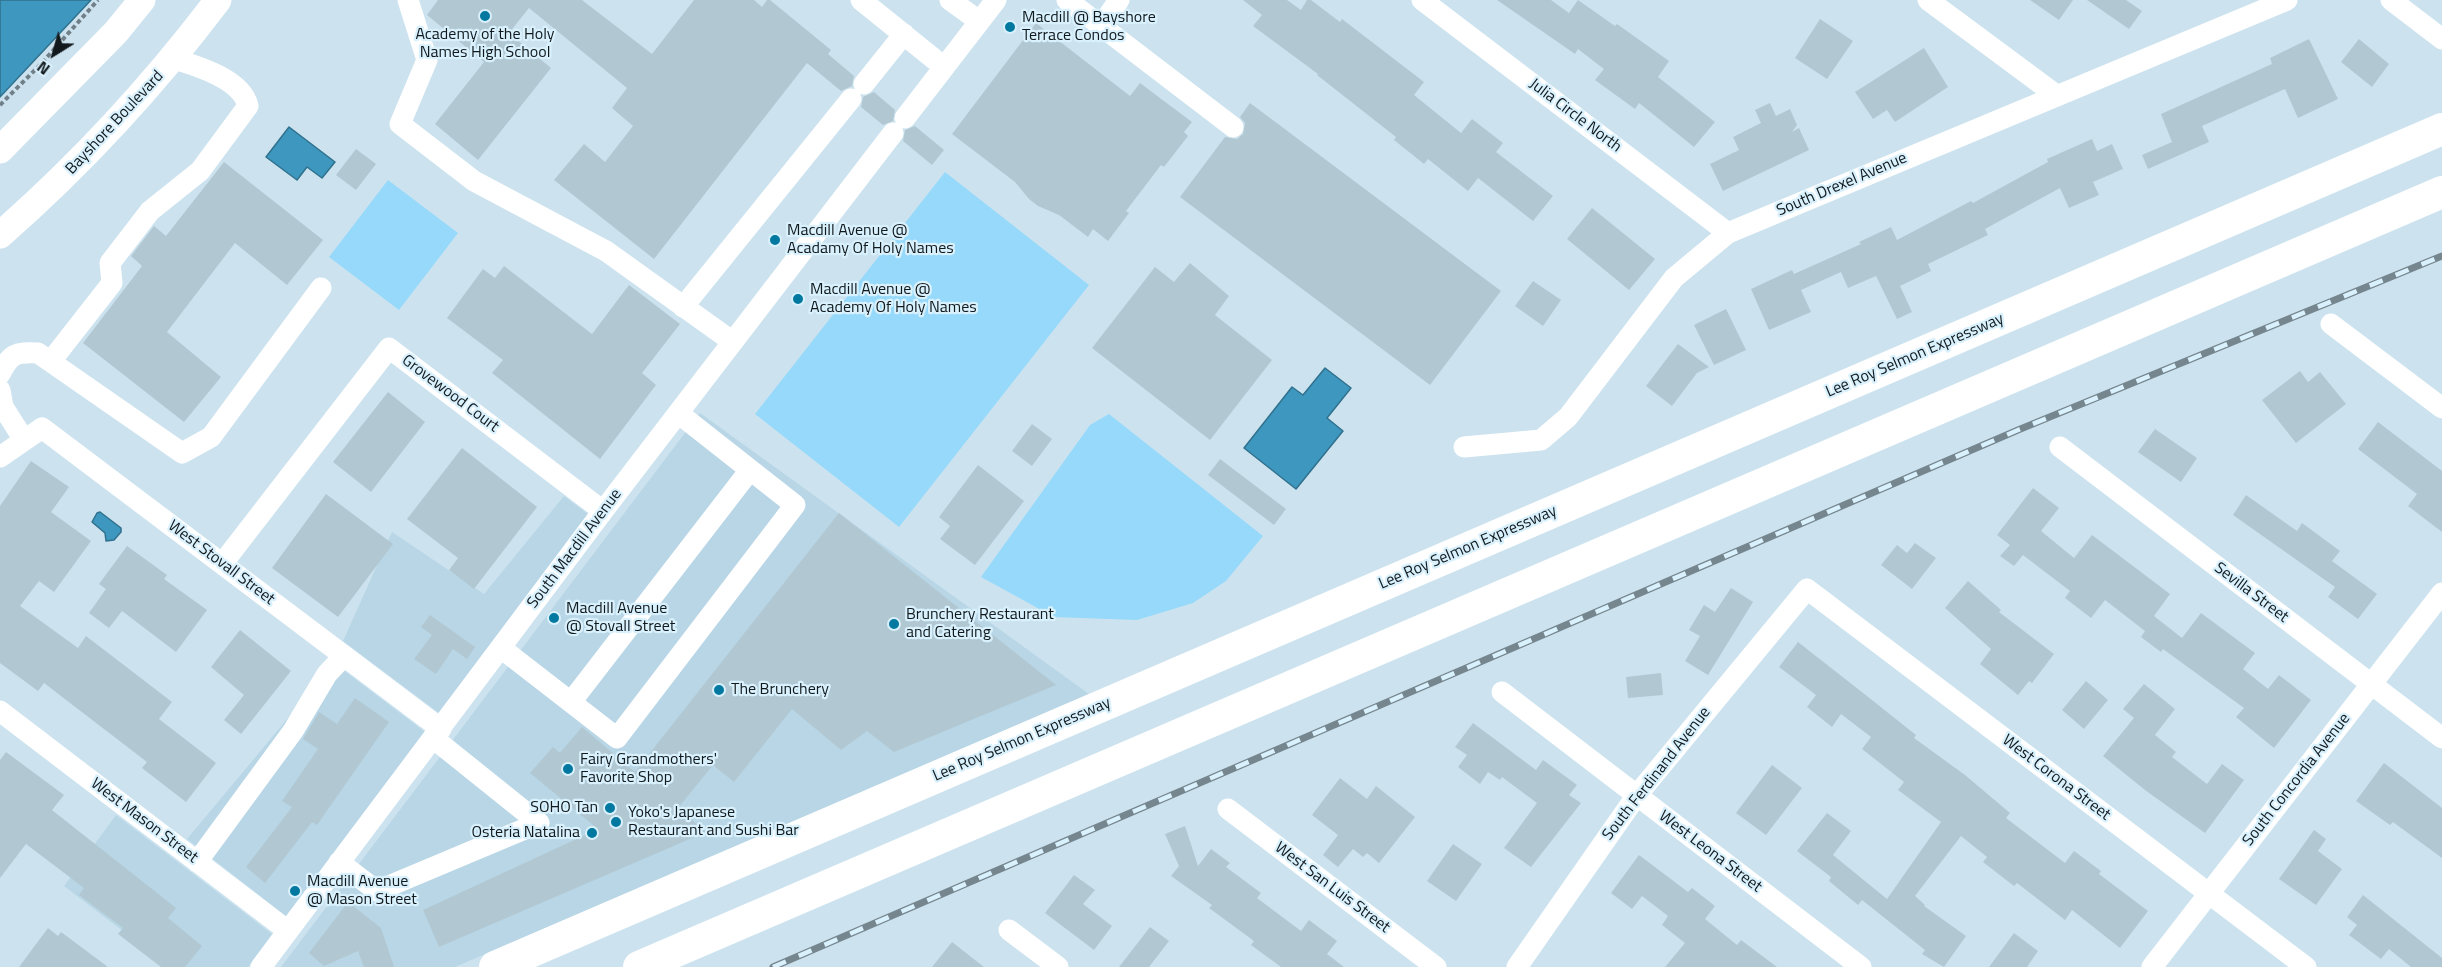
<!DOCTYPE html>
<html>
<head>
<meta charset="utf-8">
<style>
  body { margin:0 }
  #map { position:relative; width:2442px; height:967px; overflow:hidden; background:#cce3ef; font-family:"Titillium Web",sans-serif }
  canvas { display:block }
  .north { position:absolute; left:24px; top:24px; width:60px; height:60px; -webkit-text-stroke:4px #d9f1fd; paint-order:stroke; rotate:217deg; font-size:16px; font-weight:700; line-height:24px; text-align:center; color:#11191d }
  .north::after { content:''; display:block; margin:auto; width:21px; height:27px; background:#11191d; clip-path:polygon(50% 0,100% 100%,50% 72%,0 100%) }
</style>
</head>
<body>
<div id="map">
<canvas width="2442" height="967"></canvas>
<div class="north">N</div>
</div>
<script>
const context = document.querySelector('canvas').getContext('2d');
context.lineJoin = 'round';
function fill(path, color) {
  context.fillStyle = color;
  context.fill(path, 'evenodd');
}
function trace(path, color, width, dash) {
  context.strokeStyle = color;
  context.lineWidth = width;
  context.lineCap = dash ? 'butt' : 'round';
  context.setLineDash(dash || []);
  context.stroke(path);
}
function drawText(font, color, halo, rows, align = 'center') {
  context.font = font + ' "Titillium Web",sans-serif';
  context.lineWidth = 4.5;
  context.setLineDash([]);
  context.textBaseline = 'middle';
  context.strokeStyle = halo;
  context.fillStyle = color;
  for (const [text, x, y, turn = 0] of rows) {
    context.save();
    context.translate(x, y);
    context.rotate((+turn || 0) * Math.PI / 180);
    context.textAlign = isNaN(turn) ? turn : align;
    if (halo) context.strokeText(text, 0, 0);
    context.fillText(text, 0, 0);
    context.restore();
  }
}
fill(new Path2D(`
  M700,413L1089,694L455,967H281Z
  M564,496L588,514L439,713L343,641L392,532L484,594Z
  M334,663L425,732L286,916L187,839Z
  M116,815L272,934L248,967H170L64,886Z`), '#b8d6e6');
fill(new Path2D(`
  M945,172L1089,285L899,527L755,414Z
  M388,180L458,233L399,310L329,257Z
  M1109,414L1263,536L1226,581L1193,603L1137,620L1054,617L981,577L1090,425Z`), '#97d9fa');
const water = new Path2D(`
  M0,0H91L0,97Z
  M289,127L335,162L322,178L307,167L297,180L266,157Z
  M1325,368L1351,388L1327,418L1343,431L1296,489L1244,448L1292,387L1303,395Z
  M100,512L121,528V532L114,540L106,541L105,533L92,522L97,513Z`);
fill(water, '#3e97be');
trace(water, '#30718e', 1.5);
fill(new Path2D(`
  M438,0H582L652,54L694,0H754L762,7L767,0H770L831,50L828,54L854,76L852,86L841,91L807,63L654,259L554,180L584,144L605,162L633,126L612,108L627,88L529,8L509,33L551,68L478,160L435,124L484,62L427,15Z
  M1243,0H1287L1301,10L1307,0H1311L1340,22L1342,19L1424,82L1414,95L1461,133L1472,119L1503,143L1496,152L1553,196L1533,221L1478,178L1468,191L1428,159L1424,164L1394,140L1396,137L1317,75L1318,74L1253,26L1262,15Z
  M1497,0H1551L1569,13L1578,0L1615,26L1617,24L1669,61L1658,77L1715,122L1694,147L1639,103L1635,109L1595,80L1604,69L1578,49L1575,54Z
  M2030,0H2073L2059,20Z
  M2087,0H2126L2142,11L2129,29Z
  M1820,19L1853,41L1827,79L1795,58Z
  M1036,23L1130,96L1140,83L1192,122L1184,132L1188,136L1164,167L1161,165L1126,211L1129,213L1108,241L1093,229L1088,237L1059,215L1038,206L1029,199L1015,182L952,134Z
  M2309,39L2338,99L2298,118L2285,89L2202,126L2209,142L2148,169L2142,155L2172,142L2161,114L2272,64L2270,58Z
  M2359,39L2389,64L2372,87L2341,62Z
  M1924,48L1948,87L1895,122L1887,110L1873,119L1855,92Z
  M874,92L895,110L893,121L883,125L861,107L863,97Z
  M1250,103L1501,291L1430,385L1180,197L1225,137L1237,139L1243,134L1245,123L1240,117Z
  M1770,103L1776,116L1790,109L1797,125L1792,132L1799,128L1809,150L1723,191L1710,164L1739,150L1733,137L1761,123L1755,110Z
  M915,126L944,150L932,165L903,141L905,130Z
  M2092,139L2097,151L2112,144L2123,169L2093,182L2099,195L2069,208L2060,188L1985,229L1988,235L1928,264L1931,271L1900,286L1912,312L1897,319L1876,276L1848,288L1841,272L1801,290L1811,312L1769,330L1751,289L1792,270L1794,274L1861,244L1859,242L1891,227L1897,240L1971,201L1973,203L2048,162L2047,159Z
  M356,149L376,164L356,190L336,175Z
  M224,162L323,240L287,285L235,243L167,332L221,377L184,422L83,343L142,266L131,256L154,226L166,236Z
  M1592,208L1655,259L1629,290L1567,239Z
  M1190,263L1229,296L1215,315L1272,360L1210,440L1092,348L1155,267L1174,282Z
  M504,266L592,334L629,285L680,324L642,373L656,385L600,459L492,373L503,360L447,318L483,269L495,278Z
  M1533,281L1561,300L1543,326L1515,306Z
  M1726,309L1746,350L1714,365L1694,325Z
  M1678,344L1709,367L1697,373L1672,406L1646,386Z
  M2300,371L2308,382L2320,372L2346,404L2296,443L2262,400Z
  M388,392L425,422L371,492L333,462Z
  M2378,422L2442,471V532L2408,506L2417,494L2358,449Z
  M1032,424L1052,439L1032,466L1012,451Z
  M2155,429L2197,458L2181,482L2138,452Z
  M462,448L537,507L474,589L449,570L458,558L407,519Z
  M1220,459L1286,509L1274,525L1208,475Z
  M31,461L69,487L51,512L91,541L54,592L39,581L20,606L78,648L86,636L172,702L159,719L216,763L186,802L142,768L147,762L44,683L38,691L0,663V506Z
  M978,465L1024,501L975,565L940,539L950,526L939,517Z
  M2033,488L2059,508L2041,531L2074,558L2092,535L2170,594L2154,616L2182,638L2201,613L2255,653L2243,669L2268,689L2279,675L2311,700L2274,748L2236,717L2244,708L2163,649L2161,652L2141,637L2145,631L2105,600L2091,618L2065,598L2070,591L2023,555L2014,566L2000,556L2010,545L1997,535Z
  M326,494L393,544L338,617L272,568Z
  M2246,495L2297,531L2302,523L2340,551L2332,561L2377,594L2358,619L2328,597L2335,587L2233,515Z
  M839,513L1056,685L894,752L867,731L841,750L792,709L734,782L713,765L678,808L706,832L439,947L423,910L598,829L530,773L553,747L560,753L582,727L635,772Z
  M1915,543L1936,558L1912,589L1881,565L1897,545L1907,553Z
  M127,546L167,575L164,579L207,610L176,652L122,611L109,628L89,613L106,589L99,584Z
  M1968,581L2001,610L1999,612L2054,654L2032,683L2029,681L2018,695L1980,664L1991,649L1945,608Z
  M1731,588L1753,602L1708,675L1685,661L1700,636L1689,630L1704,605L1715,612Z
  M430,615L475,647L467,659L453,649L436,674L414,659L432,635L421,627Z
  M240,630L291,671L241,734L224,720L244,695L211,667Z
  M1798,642L1872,700L1916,735L1914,738L1965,775L2010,813L2006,818L2065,863L2074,851L2101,871L2099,874L2148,911L2120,948L2072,910L2065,920L2017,883L2014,886L1983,862L1987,857L1961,836L1915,896L1925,905L1924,906L1966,936L1944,967L1922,954L1925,950L1862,900L1858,905L1829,881L1831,877L1797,851L1827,813L1851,831L1833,855L1887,899L1941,822L1898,790L1904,782L1862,749L1871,737L1841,714L1832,727L1807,707L1816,695L1779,667Z
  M1661,673L1663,695L1628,698L1626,677Z
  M2086,681L2108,700L2084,729L2062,710Z
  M2144,684L2175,709L2155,735L2176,752L2172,757L2207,784L2222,764L2244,780L2205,833L2145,790L2103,756L2134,718L2123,709Z
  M355,698L389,722L317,825L312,822L265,883L246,867L292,807L282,801L318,749L303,739L319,712L337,724Z
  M1473,723L1536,770L1543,760L1577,785L1569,795L1581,803L1531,867L1504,848L1537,803L1502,777L1500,780L1488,772L1480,784L1458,767L1467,755L1455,747Z
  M6,752L64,795L52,810L176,908L168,918L202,946L185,967H161L118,934L123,928L79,895L84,888L26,844L0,878V760Z
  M2384,763L2442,808V858L2393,822L2390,825L2356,801Z
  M1772,765L1802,788L1766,835L1736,813Z
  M1340,778L1367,799L1376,786L1415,817L1379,863L1367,853L1363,857L1353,849L1338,867L1323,855L1338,835L1312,815Z
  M1185,826L1198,866L1211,849L1230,863L1226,867L1261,893L1257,898L1301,931L1309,920L1337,941L1327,954L1344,967H1281L1251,945L1254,941L1209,908L1212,905L1171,876L1179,866L1165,834Z
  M2314,830L2326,839L2318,851L2342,869L2316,905L2279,879Z
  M1453,844L1482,864L1456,901L1427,881Z
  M1639,855L1688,892L1692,888L1715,906L1705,919L1737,945L1741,940L1777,967H1665L1685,943L1662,925L1668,916L1642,896L1632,909L1611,893Z
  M1074,875L1095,890L1083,904L1112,926L1094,950L1045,913Z
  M2363,895L2442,958V967H2411L2389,949L2381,959L2349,935L2357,925L2347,917Z
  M348,902L381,928L394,967H364L358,951L324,966L309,953Z
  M1150,927L1169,941L1149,967H1119Z
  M48,928L58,936L61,932L108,967H19Z
  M2014,933L2038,951L2027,967H1989Z
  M952,942L984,967H932Z`), '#b1c8d3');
trace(new Path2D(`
  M0,105L40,65L98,0`), '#718088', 4, [4.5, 3]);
trace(new Path2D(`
  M408,0L427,60L400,124L474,181L606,251L733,342
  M861,0L944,67
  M950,0L979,21
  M1067,0L1233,127
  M1422,0L1728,233
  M1928,0L2056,95
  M2391,0L2442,39
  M1101,26L1119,0
  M864,84L904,34
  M905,118L996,0
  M683,307L851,99
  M2331,324L2442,408
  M51,361L112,283L110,263L150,211L200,171L248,106C242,79 197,66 174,59
  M0,374C10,354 15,352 38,353L182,453L211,437L321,288
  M0,390L3,407L24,440
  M1464,447L1541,440L1568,417L1674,278L1728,233L2287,0
  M2060,447L2442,738
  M0,457L42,428L441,729
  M222,564L389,348L603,511
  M501,648L617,738L795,505L678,413
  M1502,692L1861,967
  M571,702L750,470
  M0,711L288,931
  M1228,809L1436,967
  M197,862L293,731L327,674L344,656
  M339,862L377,891L539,823L433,738
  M1009,930L1058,967
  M261,967L603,511L893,133
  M1517,967L1637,795L1807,589L2306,967
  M2152,967L2442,593`), '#fff', 21);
trace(new Path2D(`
  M0,150L116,32L142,0
  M0,235C81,164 153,86 218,0`), '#fff', 27);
trace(new Path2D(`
  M495,967L2442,129
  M639,967L2442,192`), '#fff', 32);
const rail = new Path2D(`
  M773,967L2018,430L2442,256`);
trace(rail, '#76868e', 7);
trace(rail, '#d9f1fd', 4.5, [14]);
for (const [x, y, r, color] of [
  [485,16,6,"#0078a0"],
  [1010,27,6,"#0078a0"],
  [775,240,6,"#0078a0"],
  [798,299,6,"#0078a0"],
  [554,618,6,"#0078a0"],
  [894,624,6,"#0078a0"],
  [719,690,6,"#0078a0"],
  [568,769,6,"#0078a0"],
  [610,808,6,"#0078a0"],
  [616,822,6,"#0078a0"],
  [592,833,6,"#0078a0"],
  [295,891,6,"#0078a0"]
]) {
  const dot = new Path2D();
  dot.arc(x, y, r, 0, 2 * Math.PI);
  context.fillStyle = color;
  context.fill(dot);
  trace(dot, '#d9f1fd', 2);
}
drawText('16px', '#11191d', '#d9f1fd', [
  ["Macdill @ Bayshore",1022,18],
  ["Terrace Condos",1022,36],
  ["Academy of the Holy",485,35,"center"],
  ["Names High School",485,53,"center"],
  ["Macdill Avenue @",787,231],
  ["Acadamy Of Holy Names",787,249],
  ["Macdill Avenue @",810,290],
  ["Academy Of Holy Names",810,308],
  ["Macdill Avenue",566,609],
  ["@ Stovall Street",566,627],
  ["Brunchery Restaurant",906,615],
  ["and Catering",906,633],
  ["The Brunchery",731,690],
  ["Fairy Grandmothers'",580,760],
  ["Favorite Shop",580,778],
  ["SOHO Tan",598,808,"right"],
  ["Yoko's Japanese",628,813],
  ["Restaurant and Sushi Bar",628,831],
  ["Osteria Natalina",580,833,"right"],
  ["Macdill Avenue",307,882],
  ["@ Mason Street",307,900]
], 'left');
drawText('16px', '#11191d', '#d9f1fd', [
  ["Julia Circle North",1575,116,37],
  ["Bayshore Boulevard",115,123,-47],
  ["South Drexel Avenue",1842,185,-23],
  ["Lee Roy Selmon Expressway",1915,356,-23],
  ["Grovewood Court",450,394,37],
  ["Lee Roy Selmon Expressway",1468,548,-23],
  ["South Macdill Avenue",575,549,-53],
  ["West Stovall Street",221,563,37],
  ["Sevilla Street",2251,593,37],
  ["Lee Roy Selmon Expressway",1022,740,-23],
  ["South Ferdinand Avenue",1657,774,-52],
  ["West Corona Street",2056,778,37],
  ["South Concordia Avenue",2297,780,-52],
  ["West Mason Street",144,821,37],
  ["West Leona Street",1710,852,37],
  ["West San Luis Street",1332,888,37]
]);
</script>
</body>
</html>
